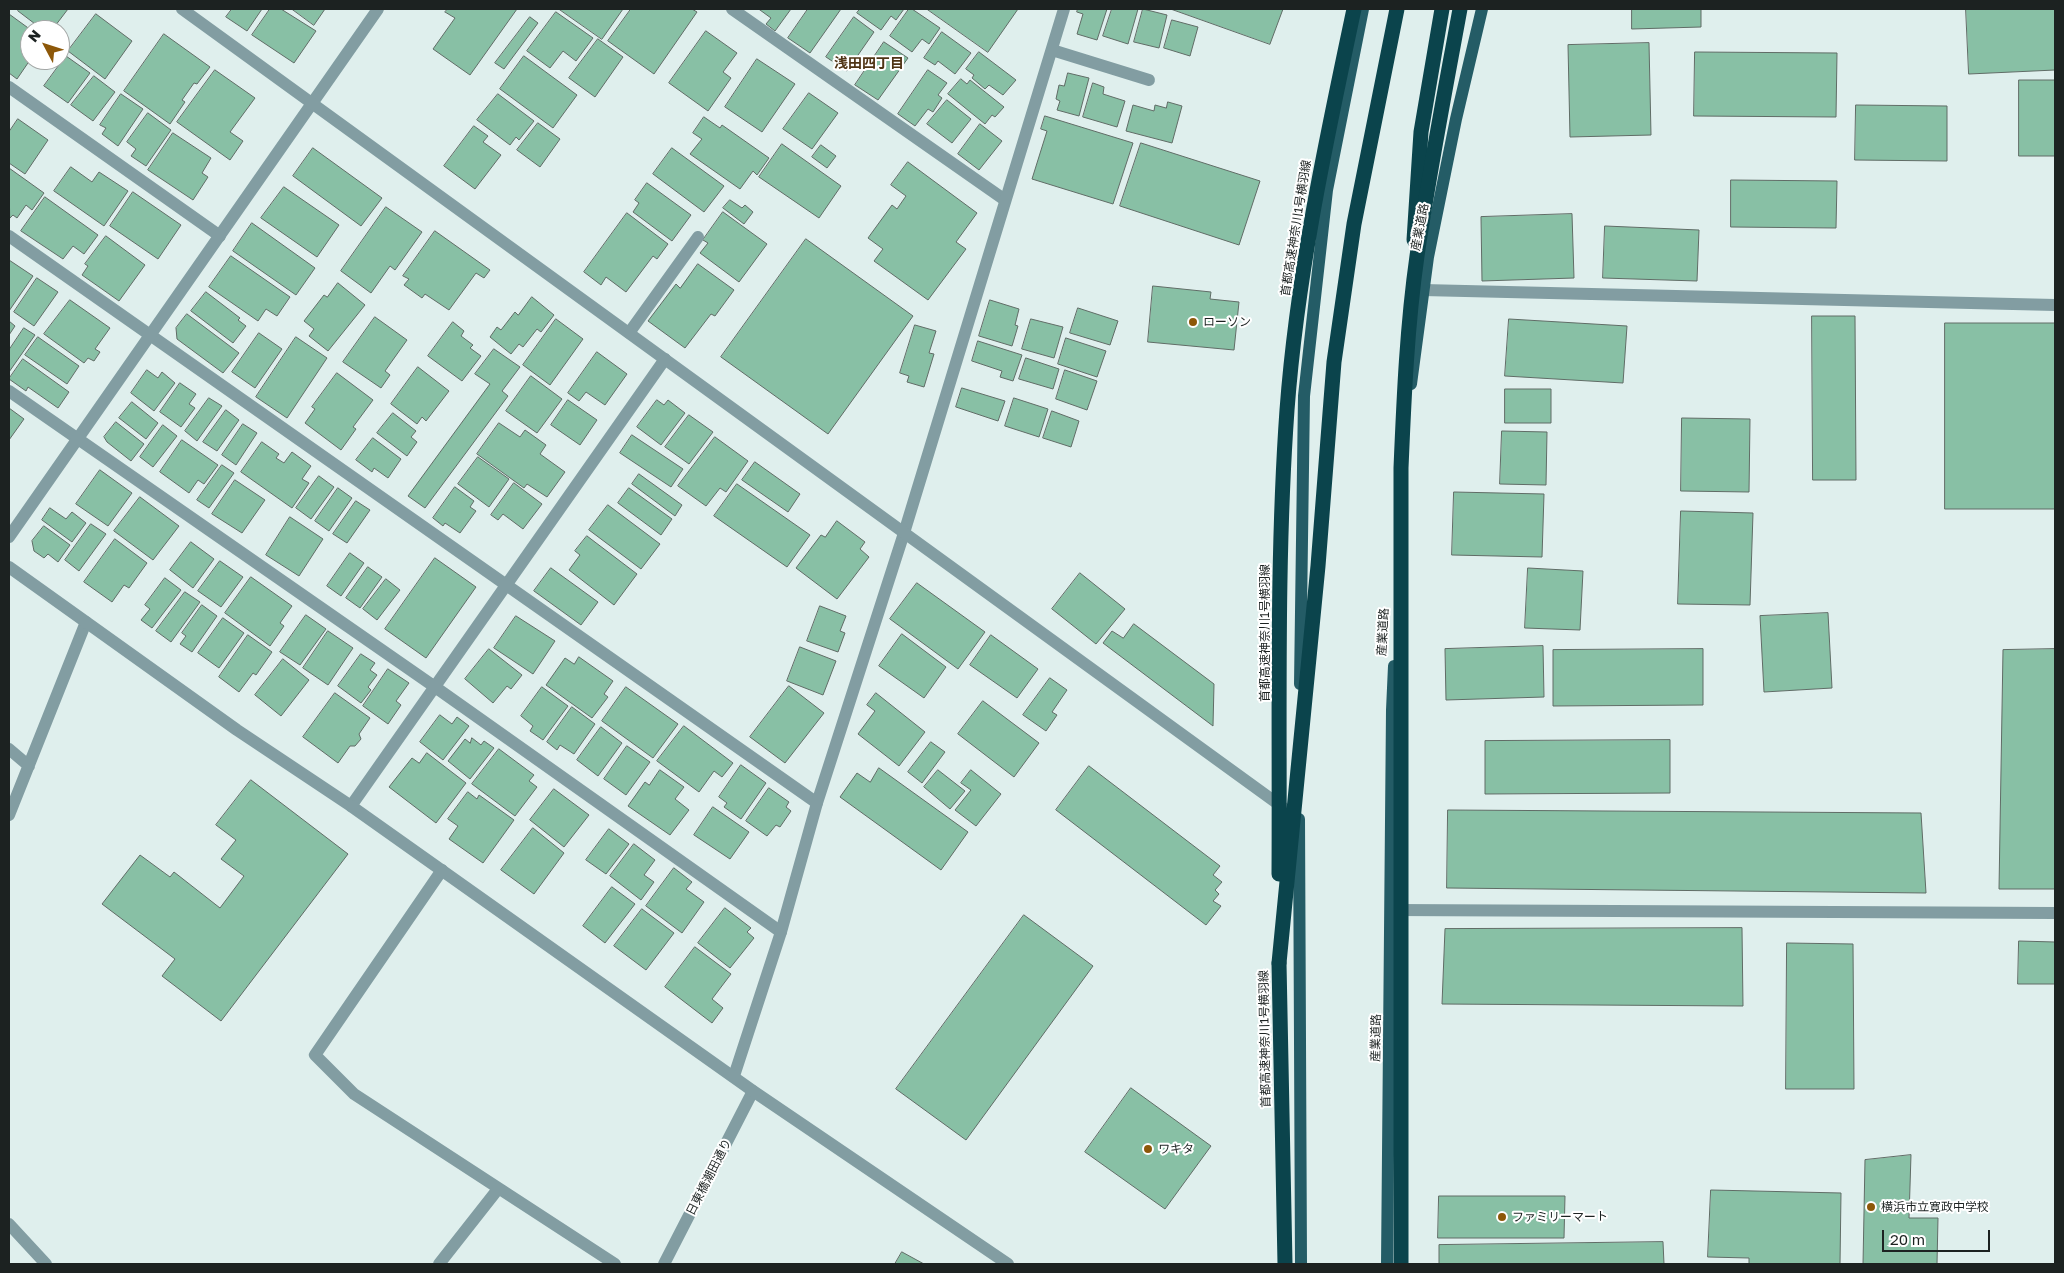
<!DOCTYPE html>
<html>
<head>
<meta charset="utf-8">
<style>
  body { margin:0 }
  #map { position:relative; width:2064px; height:1273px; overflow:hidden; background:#dfefed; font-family:"Golos Text",sans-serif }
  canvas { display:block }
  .frame { position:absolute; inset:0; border:10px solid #1c2221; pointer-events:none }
  .north { position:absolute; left:20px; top:20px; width:50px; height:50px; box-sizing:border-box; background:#fff; border:1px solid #a4a7a6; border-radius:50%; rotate:310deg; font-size:14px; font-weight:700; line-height:20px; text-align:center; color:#1c2221 }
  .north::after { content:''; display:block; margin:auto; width:18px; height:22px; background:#8d5809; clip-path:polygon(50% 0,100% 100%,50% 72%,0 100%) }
  .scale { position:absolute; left:1882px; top:1230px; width:108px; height:22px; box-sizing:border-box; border:2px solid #1c2221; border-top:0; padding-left:6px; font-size:15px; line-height:18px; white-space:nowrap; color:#1c2221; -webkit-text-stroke:4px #fff; paint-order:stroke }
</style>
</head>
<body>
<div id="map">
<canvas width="2064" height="1273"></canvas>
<div class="frame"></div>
<div class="north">N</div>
<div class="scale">20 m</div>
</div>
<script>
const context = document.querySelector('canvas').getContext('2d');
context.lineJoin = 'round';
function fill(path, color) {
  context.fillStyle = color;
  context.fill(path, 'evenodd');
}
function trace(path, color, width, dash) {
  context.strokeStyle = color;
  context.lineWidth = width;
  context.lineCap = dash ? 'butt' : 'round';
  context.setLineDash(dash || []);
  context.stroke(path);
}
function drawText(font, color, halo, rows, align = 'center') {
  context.font = font + ' "Golos Text","Noto Sans JP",sans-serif';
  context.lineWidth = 4;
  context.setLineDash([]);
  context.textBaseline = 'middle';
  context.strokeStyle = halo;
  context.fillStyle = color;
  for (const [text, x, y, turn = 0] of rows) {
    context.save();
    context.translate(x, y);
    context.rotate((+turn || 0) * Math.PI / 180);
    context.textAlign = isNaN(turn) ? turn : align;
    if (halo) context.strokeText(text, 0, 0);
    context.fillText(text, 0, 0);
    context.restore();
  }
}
const building = new Path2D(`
  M19,9H68L52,30H43L18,11Z
  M232,9H262L247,31L226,17Z
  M270,9H281L316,31L294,63L252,35Z
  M292,9H325L314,25Z
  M448,9H517L470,75L433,49L455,18L445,12Z
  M559,9H623L602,39Z
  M631,9H692L697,12L654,74L608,41Z
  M761,9H791L775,31L766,24L771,18L760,10Z
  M808,9H841L810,53L788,38Z
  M860,9H904L896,20L891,16L881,30L857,13Z
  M909,9H912L940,28L929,44L922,39L912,52L890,36Z
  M927,9H1018L988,52Z
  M1078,9H1107L1097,40L1077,34L1083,14L1077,12Z
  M1112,9H1138L1128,44L1103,36Z
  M1143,9L1167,15L1159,48L1134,42Z
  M1171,9H1283L1270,44Z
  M1632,9H1701V27L1632,29Z
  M1966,9H2055V70L1969,74Z
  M556,12L593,38L576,61L563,51L550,68L527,51Z
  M9,14L31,30L30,60L17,79L9,73Z
  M96,14L132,41L105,79L68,51Z
  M530,17L538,23L504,69L495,63Z
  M854,17L874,32L847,71L826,57Z
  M1172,20L1198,27L1190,56L1164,48Z
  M706,31L737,53L723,72L731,78L708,111L669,83Z
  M942,32L971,53L955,74L938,61L935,65L924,58Z
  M164,34L210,67L197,84L194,83L182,100L185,102L170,124L124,91Z
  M598,39L623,57L595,97L569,78Z
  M884,42L908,58L878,100L855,85Z
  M1649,43L1651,135L1570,137L1568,45Z
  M979,52L1016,80L1003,95L989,85L985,89L972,78L974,75L966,69Z
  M1695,52L1837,53L1836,117L1694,116Z
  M66,56L90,73L68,103L44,86Z
  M524,56L577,95L553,128L500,89Z
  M757,59L795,84L762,132L725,107Z
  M37,60H52L47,67Z
  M215,70L255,98L230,132L243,141L230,160L177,122Z
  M928,70L947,83L938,95L942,98L933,112L928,109L915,126L898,114Z
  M1068,73L1089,78L1079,116L1057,110L1060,101L1056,99L1059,85L1064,86Z
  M94,76L115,92L93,121L71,105Z
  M961,79L967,84L970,80L1004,107L995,117L992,115L985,124L948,94Z
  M2019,80H2055V156H2019Z
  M1093,83L1104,87L1103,94L1125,101L1117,127L1083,117Z
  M809,93L838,113L812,149L783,129Z
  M121,94L143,109L118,146L102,134L106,128L100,125Z
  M498,94L534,121L519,140L516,137L510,145L477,120Z
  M947,100L971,119L952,143L927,124Z
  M1168,102L1182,106L1172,143L1126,131L1133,105L1154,111L1155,105L1166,108Z
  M1856,105L1947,106V161L1855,160Z
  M148,113L171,130L146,166L131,156L136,149L127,142Z
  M1045,116L1133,143L1113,204L1032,179L1047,131L1041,129Z
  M704,117L720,128L722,125L769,158L757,175L753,171L740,189L690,154L702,139L693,133Z
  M18,119L48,140L25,174L9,163V132Z
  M538,123L560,139L540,167L517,150Z
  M980,124L1002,141L979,170L958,154Z
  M474,126L488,136L483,142L501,155L475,189L444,166Z
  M173,133L211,158L202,173L208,177L193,200L148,170Z
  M1141,143L1260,181L1239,245L1120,206Z
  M782,144L841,186L819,218L759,177Z
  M821,145L836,156L827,168L812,157Z
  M313,148L382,198L361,226L293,176Z
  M672,148L724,186L704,212L653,174Z
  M908,162L977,213L956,242L966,249L928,300L874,261L883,249L868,238L892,205L897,209L906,196L891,185Z
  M71,167L92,182L99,172L128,191L104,226L54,191Z
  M9,168L44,193L32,210L26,205L17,218L13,215L10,218Z
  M1731,180L1837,181L1836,228L1731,227Z
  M647,183L691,215L672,241L633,212L639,203L635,200Z
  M284,187L339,225L317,257L261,218Z
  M133,192L181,225L158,259L110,226Z
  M45,197L98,235L84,254L73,246L63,259L21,231Z
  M730,200L742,208L745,205L753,212L744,224L723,208Z
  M386,207L422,232L395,270L390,266L371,293L341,271Z
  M723,212L767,244L739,282L700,253L708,243L703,240Z
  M627,213L668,244L657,259L653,256L626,292L606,277L601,285L584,272Z
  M1572,214L1574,278L1482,281L1481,217Z
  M252,223L315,268L296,295L233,251Z
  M1605,226L1699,230L1697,281L1603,278Z
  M435,231L490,270L484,278L476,273L449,310L425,294L422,298L404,285L409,279L403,276Z
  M106,236L145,265L119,301L82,275L88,266L85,264Z
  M806,239L913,316L828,434L721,357Z
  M231,256L290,297L277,316L266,309L258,321L209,287Z
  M9,260L33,276L9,311Z
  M698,264L734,290L715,316L711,314L685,348L648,321L676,284L680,288Z
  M37,278L58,292L34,326L14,312Z
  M338,283L365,305L328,351L309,336L314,329L304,321L324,295L327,297Z
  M1153,286L1211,292L1210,299L1239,302L1234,350L1148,342Z
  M206,292L240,318L238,320L246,326L233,343L191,311Z
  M532,297L554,315L541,332L537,329L523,347L519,344L511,354L490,337L497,327L501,330L515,312L518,315Z
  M70,300L110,328L95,349L100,352L94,361L88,358L84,363L44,334Z
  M990,300L1019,309L1015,325L1018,326L1012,346L979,336Z
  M1078,308L1118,321L1110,345L1070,333Z
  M187,314L239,353L223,373L177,339L176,328Z
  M1812,316H1855L1856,480H1813Z
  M375,317L407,340L385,371L390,375L381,388L343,362Z
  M556,319L583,339L550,385L523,365Z
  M1031,319L1063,327L1054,358L1022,349Z
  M1509,319L1627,326L1623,383L1505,376Z
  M9,321L15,326L9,335Z
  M453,322L464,331L461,336L473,345L470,348L481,356L462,381L428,356Z
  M1945,323H2055V509H1945Z
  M915,325L936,331L929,353L934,354L924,387L907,382L909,376L900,373Z
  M24,328L35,335L9,372V350Z
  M259,333L282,349L255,388L232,372Z
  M38,337L79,366L67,384L25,355Z
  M296,337L327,358L287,418L256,397Z
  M1066,338L1106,351L1097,377L1058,364Z
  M978,341L1022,355L1013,381L1000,377L1002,371L972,361Z
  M494,349L520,367L502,391L508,396L425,508L408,496L490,384L475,374Z
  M597,352L627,374L605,405L586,392L579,401L568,393Z
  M1026,358L1059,369L1053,389L1019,379Z
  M23,359L69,392L58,408L28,387L26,391L9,379Z
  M418,367L449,391L426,421L422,417L417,424L391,404Z
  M147,370L158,378L162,372L175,383L154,411L131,393Z
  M1065,370L1097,381L1087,410L1056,399Z
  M337,373L373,400L353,427L356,429L341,450L305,423L315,409L312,407Z
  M531,376L562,399L537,433L506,411Z
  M180,383L196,394L189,404L195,408L181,427L160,412Z
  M962,388L1005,401L998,421L956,407Z
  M1505,389H1551V423H1505Z
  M209,398L222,406L197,441L185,431Z
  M1014,398L1048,409L1039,437L1005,426Z
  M568,400L597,420L580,445L551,425Z
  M657,400L664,405L668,400L685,413L661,445L637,427Z
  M132,402L158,423L146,439L119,418Z
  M9,408L24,419L9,440Z
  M226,410L239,420L217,451L203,442Z
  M1052,411L1079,421L1071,447L1043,438Z
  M393,413L416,431L411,437L417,442L407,456L377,433Z
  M689,415L713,432L689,464L665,447Z
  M1682,418L1750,419L1749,492L1681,491Z
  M116,422L144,444L131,461L107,442L104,437Z
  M499,423L520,437L525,430L546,445L540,454L565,472L547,497L527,484L524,488L477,454Z
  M243,424L257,433L236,465L222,455Z
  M163,425L177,436L153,467L140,457Z
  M1502,431L1547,432L1546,485L1500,484Z
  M632,435L683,469L671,487L620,453Z
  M715,437L748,461L726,492L720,488L706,506L678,486Z
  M373,438L401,459L388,478L374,468L372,472L356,460Z
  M182,440L218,465L204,484L198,480L189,493L160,472Z
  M262,442L279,454L276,458L284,463L292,452L311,466L302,479L309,483L292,508L241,472Z
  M478,457L509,479L489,507L458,484Z
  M755,462L800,494L788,512L742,480Z
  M222,465L234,473L209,508L197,500Z
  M100,470L132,493L108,526L76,504Z
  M639,474L682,505L675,516L632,484Z
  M319,476L334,487L311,519L296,508Z
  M235,480L265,500L242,533L212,514Z
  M514,483L542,504L523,529L503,514L498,520L491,515Z
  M737,484L810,535L787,567L714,516Z
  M455,487L474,501L470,507L476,511L460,533L445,523L443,526L433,518Z
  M338,488L352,498L329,531L315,521Z
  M629,488L672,519L661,535L618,503Z
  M1454,492L1544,494L1542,557L1452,555Z
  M140,497L179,526L153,560L114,531Z
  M356,501L370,510L347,543L333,534Z
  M608,505L660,544L641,569L589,530Z
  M50,508L66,519L72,512L86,523L72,542L42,520Z
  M1681,511L1753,513L1750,605L1678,604Z
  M290,517L323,539L299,576L266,555Z
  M837,521L865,542L860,549L869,557L837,599L796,568L821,535L825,537Z
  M91,524L106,534L79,571L65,560Z
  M44,526L70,545L58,562L48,554L44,558L34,551L32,541Z
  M587,536L637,574L614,605L569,570L580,555L575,551Z
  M115,539L147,563L129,588L124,585L112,602L84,582Z
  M191,542L214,559L193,588L170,570Z
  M350,553L364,563L341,596L327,586Z
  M435,558L476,587L426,658L385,629Z
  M220,561L243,577L221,607L198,591Z
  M368,567L382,577L360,608L346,598Z
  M551,568L598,602L581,625L534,591Z
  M1528,568L1583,571L1580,630L1525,628Z
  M1080,573L1125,609L1096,644L1052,609Z
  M251,577L292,606L280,623L284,626L270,646L225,613Z
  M165,578L181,590L152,628L141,620L150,609L145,605Z
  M386,579L400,590L377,620L363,609Z
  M917,583L985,632L958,669L890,619Z
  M185,592L200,602L171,642L156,631Z
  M202,605L217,616L192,652L180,644L186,636L182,633Z
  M820,606L846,616L840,631L845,633L838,652L807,641Z
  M1828,613L1832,688L1764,692L1760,616Z
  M306,615L326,629L300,665L280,652Z
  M516,616L555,641L533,674L494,648Z
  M223,618L244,633L219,668L198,653Z
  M1134,624L1214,684L1213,726L1103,643L1112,631L1123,638Z
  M328,631L353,648L328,685L303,668Z
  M902,634L946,667L924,698L879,666Z
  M248,635L272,652L256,675L253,673L239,692L219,677Z
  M991,635L1038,669L1017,698L970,665Z
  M1543,646L1544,697L1446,700L1445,649Z
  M800,647L836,661L823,695L787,681Z
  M489,649L522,675L511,689L507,686L493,703L465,679Z
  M1703,649V705L1553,706V650Z
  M2055,649V889H1999L2003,650Z
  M361,654L375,663L370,670L377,675L368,687L371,690L361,703L338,686Z
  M579,657L613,681L604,694L608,697L592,718L546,685L565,658L574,664Z
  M283,659L309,680L281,716L255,695Z
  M388,669L409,683L396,701L401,705L388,724L363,706Z
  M1050,678L1067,690L1052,712L1057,715L1046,731L1023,715Z
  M789,686L824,713L785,763L750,737Z
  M542,687L568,706L543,740L530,731L533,726L521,716Z
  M626,687L678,724L653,758L602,721Z
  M335,693L370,718L359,734L361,739L355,746H350L338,763L303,737Z
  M876,693L925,732L899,766L858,734L875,711L867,705Z
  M983,701L1039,743L1014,777L958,734Z
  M572,707L595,724L574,754L560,745L557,750L547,742Z
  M440,715L452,724L457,717L469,726L443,760L420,742Z
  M684,726L733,763L722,777L714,771L699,792L657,761Z
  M601,727L622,743L598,776L577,760Z
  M472,738L481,745L484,741L494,748L470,779L448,761L465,739L470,743Z
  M1670,740V793L1485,794V741Z
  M931,742L945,752L922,783L908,772Z
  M627,746L650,762L626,795L604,779Z
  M499,749L534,775L529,781L537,787L515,816L472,784Z
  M427,753L466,783L436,823L389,787L412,758L419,763Z
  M741,765L766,783L741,819L724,807L727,803L719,797Z
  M1089,766L1220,866L1213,875L1222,882L1215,890L1219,894L1213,901L1221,906L1206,925L1056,810Z
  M879,768L968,832L941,870L840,797L857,773L870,782Z
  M660,770L684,787L675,799L689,810L670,835L628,806L645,782L649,785Z
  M938,770L965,791L950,809L924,787Z
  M971,770L1001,794L976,826L955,810L971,790L961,783Z
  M251,780L348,854L221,1021L162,976L175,959L102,904L140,855L170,877L174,872L220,908L244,876L221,859L236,840L216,825Z
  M769,788L789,802L786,807L791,811L780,827L776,825L767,836L746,821Z
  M554,789L589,815L564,847L530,820Z
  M468,792L477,799L479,795L514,820L483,863L449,839L458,826L448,819Z
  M713,807L749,832L730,859L694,835Z
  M1448,810L1921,813L1926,893L1447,888Z
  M533,828L564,853L534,894L501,870Z
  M609,829L629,844L606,874L586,860Z
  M634,844L655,860L644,875L654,882L641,900L610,876Z
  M674,868L692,882L686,889L704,902L682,933L646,906Z
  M612,887L635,904L605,943L583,926Z
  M725,908L751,928L747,932L754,938L730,968L698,943Z
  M642,909L674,933L646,970L614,946Z
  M1024,915L1093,966L966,1140L896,1089Z
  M1742,928L1743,1006L1442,1004L1445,929Z
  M2019,941L2055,942V984H2018Z
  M1787,943L1853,944L1854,1089H1786Z
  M695,947L731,974L712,999L723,1008L712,1023L665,987Z
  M1131,1088L1211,1146L1165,1209L1085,1152Z
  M1911,1155L1909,1218H1938L1937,1264H1863L1865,1160Z
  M1711,1190L1841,1193L1840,1264H1749V1258L1708,1257Z
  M1439,1196H1565L1564,1238H1438Z
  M1663,1242L1664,1264H1439V1245Z
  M902,1252L924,1264H895Z`);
fill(building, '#88c0a5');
trace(building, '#606c66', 1);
trace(new Path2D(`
  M732,9L1005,200
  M1052,50L1149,80
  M9,87L220,236
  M9,236L817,803
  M629,333L698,237
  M9,391L435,687L781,932
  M351,806L665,359
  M442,870L315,1055L354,1094L615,1264
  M439,1264L498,1189`), '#829da2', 12);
trace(new Path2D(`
  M1423,290L2055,305
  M9,537L378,9
  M9,749L29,766
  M9,815L86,622
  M1393,910L2055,913
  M734,1076L781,932L817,803L904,533L1064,9
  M9,1224L46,1264
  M664,1264L753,1091`), '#829da2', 12);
trace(new Path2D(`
  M182,9L1285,809
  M9,567L237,730L351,806L753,1091L1008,1264`), '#829da2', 12);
trace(new Path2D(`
  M1411,384L1428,257L1456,119L1482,9
  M1300,684L1304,396L1327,190L1363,9
  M1299,819L1301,1264
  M1387,1264L1392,710L1394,666`), '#245c66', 12);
trace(new Path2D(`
  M1414,240L1421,132L1442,9
  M1279,963L1285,1264`), '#0b444c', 15);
trace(new Path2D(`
  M1279,874C1280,720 1276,564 1287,410C1297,275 1326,141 1354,9
  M1279,963L1318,566L1334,362L1354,224L1397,9
  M1401,1264V468C1404,397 1407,326 1417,256C1429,173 1445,91 1460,9`), '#0b444c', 15);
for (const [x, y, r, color] of [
  [1193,322,5,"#8d5809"],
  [1148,1149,5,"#8d5809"],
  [1871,1207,5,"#8d5809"],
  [1502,1217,5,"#8d5809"]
]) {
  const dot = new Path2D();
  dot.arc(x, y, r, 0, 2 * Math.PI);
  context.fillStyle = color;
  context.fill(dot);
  trace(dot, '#fff', 2);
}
drawText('12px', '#1c2221', '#fff', [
  ["産業道路",1420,227,-79],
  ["首都高速神奈川1号横羽線",1296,228,-81],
  ["産業道路",1383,632,-87],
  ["首都高速神奈川1号横羽線",1265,633,-90],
  ["産業道路",1376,1038,-89],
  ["首都高速神奈川1号横羽線",1265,1039,-91],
  ["日東橋潮田通り",709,1177,-63]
]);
drawText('12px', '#1c2221', '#fff', [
  ["ローソン",1203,322],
  ["ワキタ",1158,1149],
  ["横浜市立寛政中学校",1881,1207],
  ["ファミリーマート",1512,1217]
], 'left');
drawText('bold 14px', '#4f3415', '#fff', [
  ["浅田四丁目",869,64]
]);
</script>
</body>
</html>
